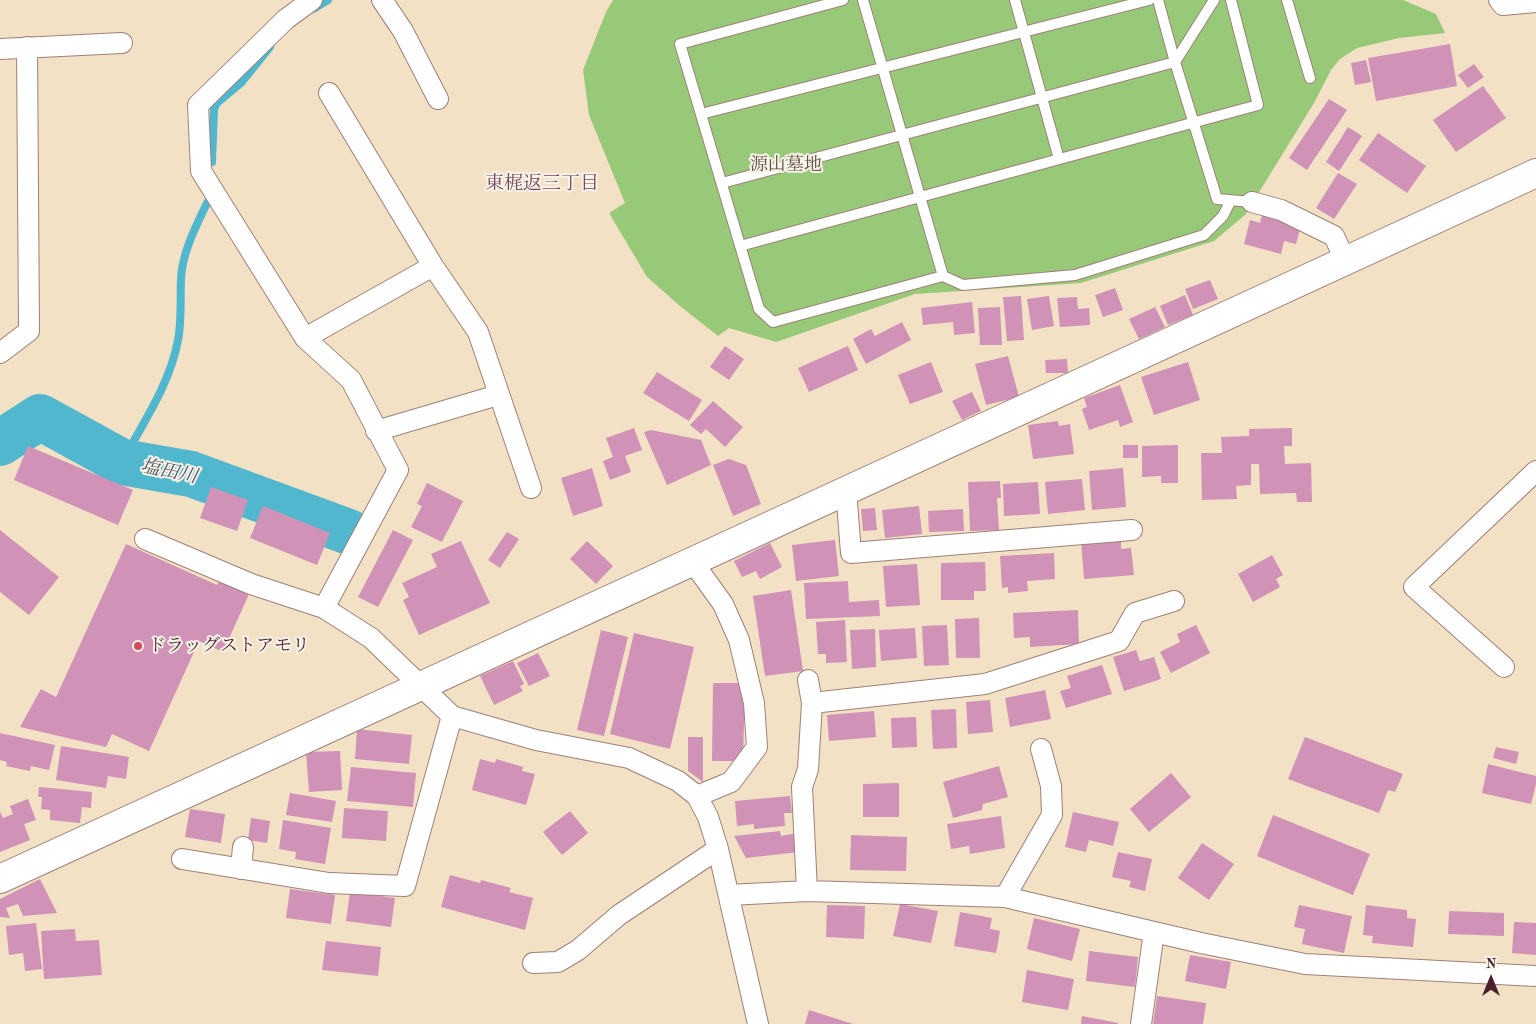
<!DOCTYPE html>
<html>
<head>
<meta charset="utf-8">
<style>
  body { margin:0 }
  #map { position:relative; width:1536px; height:1024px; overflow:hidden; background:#f2e1c5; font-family:"Old Standard TT",serif }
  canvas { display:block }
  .north { position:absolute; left:1466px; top:954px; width:50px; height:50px; -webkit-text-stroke:4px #f7f3e8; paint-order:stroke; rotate:0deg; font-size:14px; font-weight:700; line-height:20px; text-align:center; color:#4a1f2b }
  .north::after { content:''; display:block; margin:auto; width:18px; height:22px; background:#4a1f2b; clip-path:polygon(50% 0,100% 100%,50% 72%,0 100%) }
</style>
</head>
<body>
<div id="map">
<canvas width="1536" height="1024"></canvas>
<div class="north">N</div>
</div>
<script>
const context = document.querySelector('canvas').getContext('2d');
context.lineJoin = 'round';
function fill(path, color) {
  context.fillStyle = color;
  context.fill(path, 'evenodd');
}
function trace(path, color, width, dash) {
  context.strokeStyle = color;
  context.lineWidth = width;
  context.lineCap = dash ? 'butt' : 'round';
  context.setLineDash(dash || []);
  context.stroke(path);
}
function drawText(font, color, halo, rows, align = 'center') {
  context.font = font + ' "Old Standard TT","Noto Serif JP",serif';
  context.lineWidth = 4;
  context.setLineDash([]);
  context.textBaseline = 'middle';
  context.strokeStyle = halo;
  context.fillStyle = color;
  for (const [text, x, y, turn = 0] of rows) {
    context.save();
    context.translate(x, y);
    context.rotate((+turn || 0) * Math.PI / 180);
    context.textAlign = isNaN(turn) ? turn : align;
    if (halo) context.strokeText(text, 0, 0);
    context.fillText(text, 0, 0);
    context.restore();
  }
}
fill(new Path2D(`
  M613,0H1403L1436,14L1445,33L1399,38L1357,48L1340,59L1331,70L1314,103L1245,215L1214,241L1081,283L915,294L776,342L729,328L718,336L680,306L647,277L609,213L625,203L589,115L583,70L606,12Z`), '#98c979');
trace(new Path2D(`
  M313,9L328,0
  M212,162L214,109L217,103L241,83L270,47
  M122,462C143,423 170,384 178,340C182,320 180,300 181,279C182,253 196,226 207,203`), '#50b7ce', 8);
trace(new Path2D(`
  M0,443L40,417L122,462L191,474L349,532`), '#50b7ce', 46);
fill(new Path2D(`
  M1450,44L1457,86L1376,101L1368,58Z
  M1366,60L1371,82L1355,85L1351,63Z
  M1474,64L1484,77L1468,88L1458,75Z
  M1483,86L1506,118L1456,152L1433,120Z
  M1329,99L1347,110L1307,170L1289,158Z
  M1348,127L1362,136L1339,171L1326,162Z
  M1378,133L1426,166L1407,193L1359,160Z
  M1338,173L1357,184L1334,219L1316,208Z
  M1262,215L1301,225L1296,244L1284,241L1281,254L1244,244L1250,220L1260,223Z
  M1210,280L1218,299L1193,309L1185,289Z
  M1115,288L1123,310L1103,317L1095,295Z
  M1185,295L1193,315L1168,325L1160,306Z
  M1021,296L1024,340L1007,341L1003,297Z
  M1049,296L1054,326L1032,330L1027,299Z
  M1077,297L1078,309L1089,308L1090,325L1060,327L1057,298Z
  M972,302L975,333L954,335L953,322L923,325L921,308Z
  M1000,307L1002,345H980L978,308Z
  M1155,307L1165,327L1139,339L1129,319Z
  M902,322L911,340L866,364L853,339L871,329L875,336Z
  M725,346L744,359L729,380L710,367Z
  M848,346L858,370L809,392L798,368Z
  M1008,356L1019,397L986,405L975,364Z
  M1067,359L1068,373H1046L1045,360Z
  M931,362L943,392L910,404L898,375Z
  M1188,362L1200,400L1154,415L1141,377Z
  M657,372L702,400L689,421L643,393Z
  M1120,385L1133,422L1120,427L1118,420L1089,430L1082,409L1087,407L1084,398Z
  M972,392L981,411L962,420L952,401Z
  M713,401L743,427L725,447L706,429L701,434L690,425Z
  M1058,421L1059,426L1070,424L1074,454L1033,459L1028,425Z
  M634,428L642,450L625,456L631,472L610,480L603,461L613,457L606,438Z
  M1292,428V446H1284L1285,464L1311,463L1312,502H1297L1296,493L1260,494L1259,464H1251V485L1236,486L1237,499L1202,500L1201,453H1222L1221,437L1249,436V429Z
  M651,430L701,440L711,465L667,485L644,432Z
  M1123,445H1138V458H1123Z
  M1178,445V483H1161V476L1142,477V446Z
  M28,446L133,490L118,525L14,480Z
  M729,459L746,465L761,504L733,516L713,465Z
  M592,468L603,506L573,516L561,478Z
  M1123,468L1126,507L1092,510L1089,471Z
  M1082,479L1085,510L1048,514L1045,482Z
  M1000,481L1001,498H997L999,530L970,531L968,482Z
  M1038,482L1040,514L1004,516L1003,484Z
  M427,483L463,501L442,542L411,527L422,506L417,504Z
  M211,487L248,500L237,531L200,518Z
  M263,506L330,533L317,565L250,538Z
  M919,506L922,534L885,538L882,510Z
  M875,508L877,530L863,531L861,509Z
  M963,509L964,531L929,532L928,511Z
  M0,530L59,577L29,615L0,592Z
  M393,530L413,540L378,607L358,597Z
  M507,532L519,539L500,568L488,560Z
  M1121,538V549L1131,548L1134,575L1084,579L1081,541Z
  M835,540L839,576L796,581L792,545Z
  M461,541L490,603L419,635L403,600L409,597L402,583L437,567L431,554Z
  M587,541L613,566L596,584L570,559Z
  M770,543L782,567L760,579L756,571L742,577L734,561Z
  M126,544L217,585L219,581L249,594L223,652L199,641L149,751L112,734L106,747L20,727L41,689L56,697Z
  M1054,553L1055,579L1027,581L1028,591L1008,593V587L1002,588L1000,556Z
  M1272,555L1283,575L1276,579L1280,587L1253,602L1238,574Z
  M985,562L986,591H974V600H941V563Z
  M917,564L920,605L886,607L883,566Z
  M848,581L849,602L879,600L880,616L806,619L804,583Z
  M791,590L803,671L765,676L753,596Z
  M1078,610L1079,644L1030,647V637L1014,638L1013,613Z
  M979,618L980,658H956L955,619Z
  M845,620L847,662L826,663V654H818L816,622Z
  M947,625L949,665L924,666L922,626Z
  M1196,625L1210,653L1171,673L1160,652L1180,642L1177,634Z
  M915,628L917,658L881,661L879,630Z
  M875,629L876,667L852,669L850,630Z
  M601,630L628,637L604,736L577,730Z
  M634,633L694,647L670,749L610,734Z
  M1136,650L1140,661L1154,657L1161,679L1124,691L1113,657Z
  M538,653L550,676L529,686L517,663Z
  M513,661L524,684L520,686L523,691L494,705L480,676Z
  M1102,665L1112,694L1066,708L1060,691L1071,688L1067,676Z
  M713,683H745L743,761H712Z
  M1045,690L1051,719L1010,727L1005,698Z
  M990,700L993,732L968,734L966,702Z
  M956,709L957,748L933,749L931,710Z
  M874,711L876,737L829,741L827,715Z
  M916,717L917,747L892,748L891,718Z
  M357,729L412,735L409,764L355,759Z
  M0,733L55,745L49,770L31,766L30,771L6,766L7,762L0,760Z
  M688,737H703V782L688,771Z
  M1305,737L1403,774L1395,792L1388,790L1379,813L1288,779Z
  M61,746L129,757L126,779L108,776L106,788L56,780Z
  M1496,747L1519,752L1516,764L1493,758Z
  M340,751L342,790L309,792L306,752Z
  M480,759L495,763L496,759L523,767L522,771L535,774L526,805L472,790Z
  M1488,764L1536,776V784L1531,804L1482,793Z
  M999,766L1008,797L983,804L982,810L953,818L943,782Z
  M351,767L416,773L413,807L347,801Z
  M1171,773L1191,797L1149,832L1130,809Z
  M899,783V817H863V784Z
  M39,787L92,792L91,808L82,807L80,823L50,820V810L41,809L42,797H38Z
  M290,793L336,801L332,822L286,815Z
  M790,796L792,813H784L785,826L754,829V824L737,826L735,801Z
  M28,799L36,820L24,824L30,840L0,852V812L3,818L13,814L10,806Z
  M344,808L388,811L386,841L342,838Z
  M190,809L225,814L221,843L185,837Z
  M570,811L588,833L562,855L543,832Z
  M1073,812L1119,822L1113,846L1089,840L1086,852L1065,847Z
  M1273,815L1370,854L1353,895L1257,856Z
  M1001,816L1005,848L970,854L969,846L951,849L947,824Z
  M251,818L270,821L267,843L248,840Z
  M283,820L331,828L325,864L295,859L296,852L279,849Z
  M780,831L781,836L797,833L799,852L746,858L734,836Z
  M851,835L907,837L906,871L850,870Z
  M1202,843L1234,864L1209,900L1178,878Z
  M1118,852L1152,859L1145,891L1129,887L1131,881L1112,877Z
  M450,875L480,883L481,880L511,888L509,892L533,898L525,930L441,907Z
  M40,879L57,913L23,916L18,904L6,908L10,918L0,917V899Z
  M290,889L335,895L331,924L286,918Z
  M350,892L395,898L391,927L346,921Z
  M900,904L938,911L931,943L893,936Z
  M827,905L865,906L864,939L826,937Z
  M1299,905L1352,916L1344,953L1302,944L1305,929L1294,927Z
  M1366,905L1407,910V918L1416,919L1413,947L1372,943L1373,936L1363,935Z
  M1449,911L1504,913V936L1448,934Z
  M960,912L992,918L990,929L1000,931L996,953L954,946Z
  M1034,918L1080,929L1072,961L1027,949Z
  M1514,922L1536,923V955L1512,953Z
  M36,923L42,969L25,971L23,953L9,955L6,926Z
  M75,929L76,941L99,940L102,975L44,979L41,931Z
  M326,941L381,947L378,976L322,970Z
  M1089,951L1138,957L1135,987L1086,981Z
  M1190,955L1231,962L1226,989L1185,981Z
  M1027,970L1074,979L1068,1010L1022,1002Z
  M1157,996L1206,1003L1203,1024H1153Z
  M809,1010L853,1024H805Z
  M1082,1016L1118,1023V1024H1081Z`), '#d093b7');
const lane = new Path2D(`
  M843,0L680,44L759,309L773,322L943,276L963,285L1075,275L1204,235L1223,216L1231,200
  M863,0L943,276
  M1015,0L1059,159
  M1158,0L1175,62L1217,199L1252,202
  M1287,0L1310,78
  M701,114L1149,0
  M722,183L1175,62L1214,0
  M740,246L1258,105L1231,0`);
const street = new Path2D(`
  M312,0L286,19L198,105L201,171L305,338L351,380L398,470L324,608L371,638L452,716L536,740L629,758L678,781L697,796L708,817L718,849L758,1024
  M382,0L403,31L438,99
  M1499,0L1503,5L1536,2
  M0,49L122,43
  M329,93L433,266L478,332L531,488
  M1252,202L1281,210L1334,236L1346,262
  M305,338L433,266
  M0,353L29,331L27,47
  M376,431L498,395
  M846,490L851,553L1132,530
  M145,539L251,584L324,608
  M692,561L723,604L739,640L754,703L757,747L731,782L697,796
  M1504,667L1414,587L1536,471
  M808,680L812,703
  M182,859L329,883L405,886L452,716
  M241,869L243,847
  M807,891L802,787L808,769L812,703L985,684L1119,641L1135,613L1174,601
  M729,895L807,891L1005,897L1201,943L1305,964L1536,976
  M1005,897L1052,815L1051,786L1041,749
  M533,963L558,962L578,950L619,915L718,849
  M1141,1024L1154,932`);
const secondary = new Path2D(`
  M0,879C511,642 1026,412 1536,173`);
trace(lane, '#9e8078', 12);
trace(street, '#9e8078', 22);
trace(secondary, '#9e8078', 30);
trace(lane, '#fff', 10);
trace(street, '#fff', 20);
trace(secondary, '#fff', 28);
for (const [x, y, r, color] of [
  [138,646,5,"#d1495b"]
]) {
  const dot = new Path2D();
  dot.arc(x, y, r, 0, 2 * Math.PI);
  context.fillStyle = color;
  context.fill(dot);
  trace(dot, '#f7f3e8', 2);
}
drawText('18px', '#615242', '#f7f3e8', [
  ["源山墓地",786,165]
]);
drawText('18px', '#4a1f2b', '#f7f3e8', [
  ["ドラッグストアモリ",148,646]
], 'left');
drawText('19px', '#79485c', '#f7f3e8', [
  ["東梶返三丁目",542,184]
]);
drawText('italic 19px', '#4c5464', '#f7f3e8', [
  ["塩田川",169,472,12]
]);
</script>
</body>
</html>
